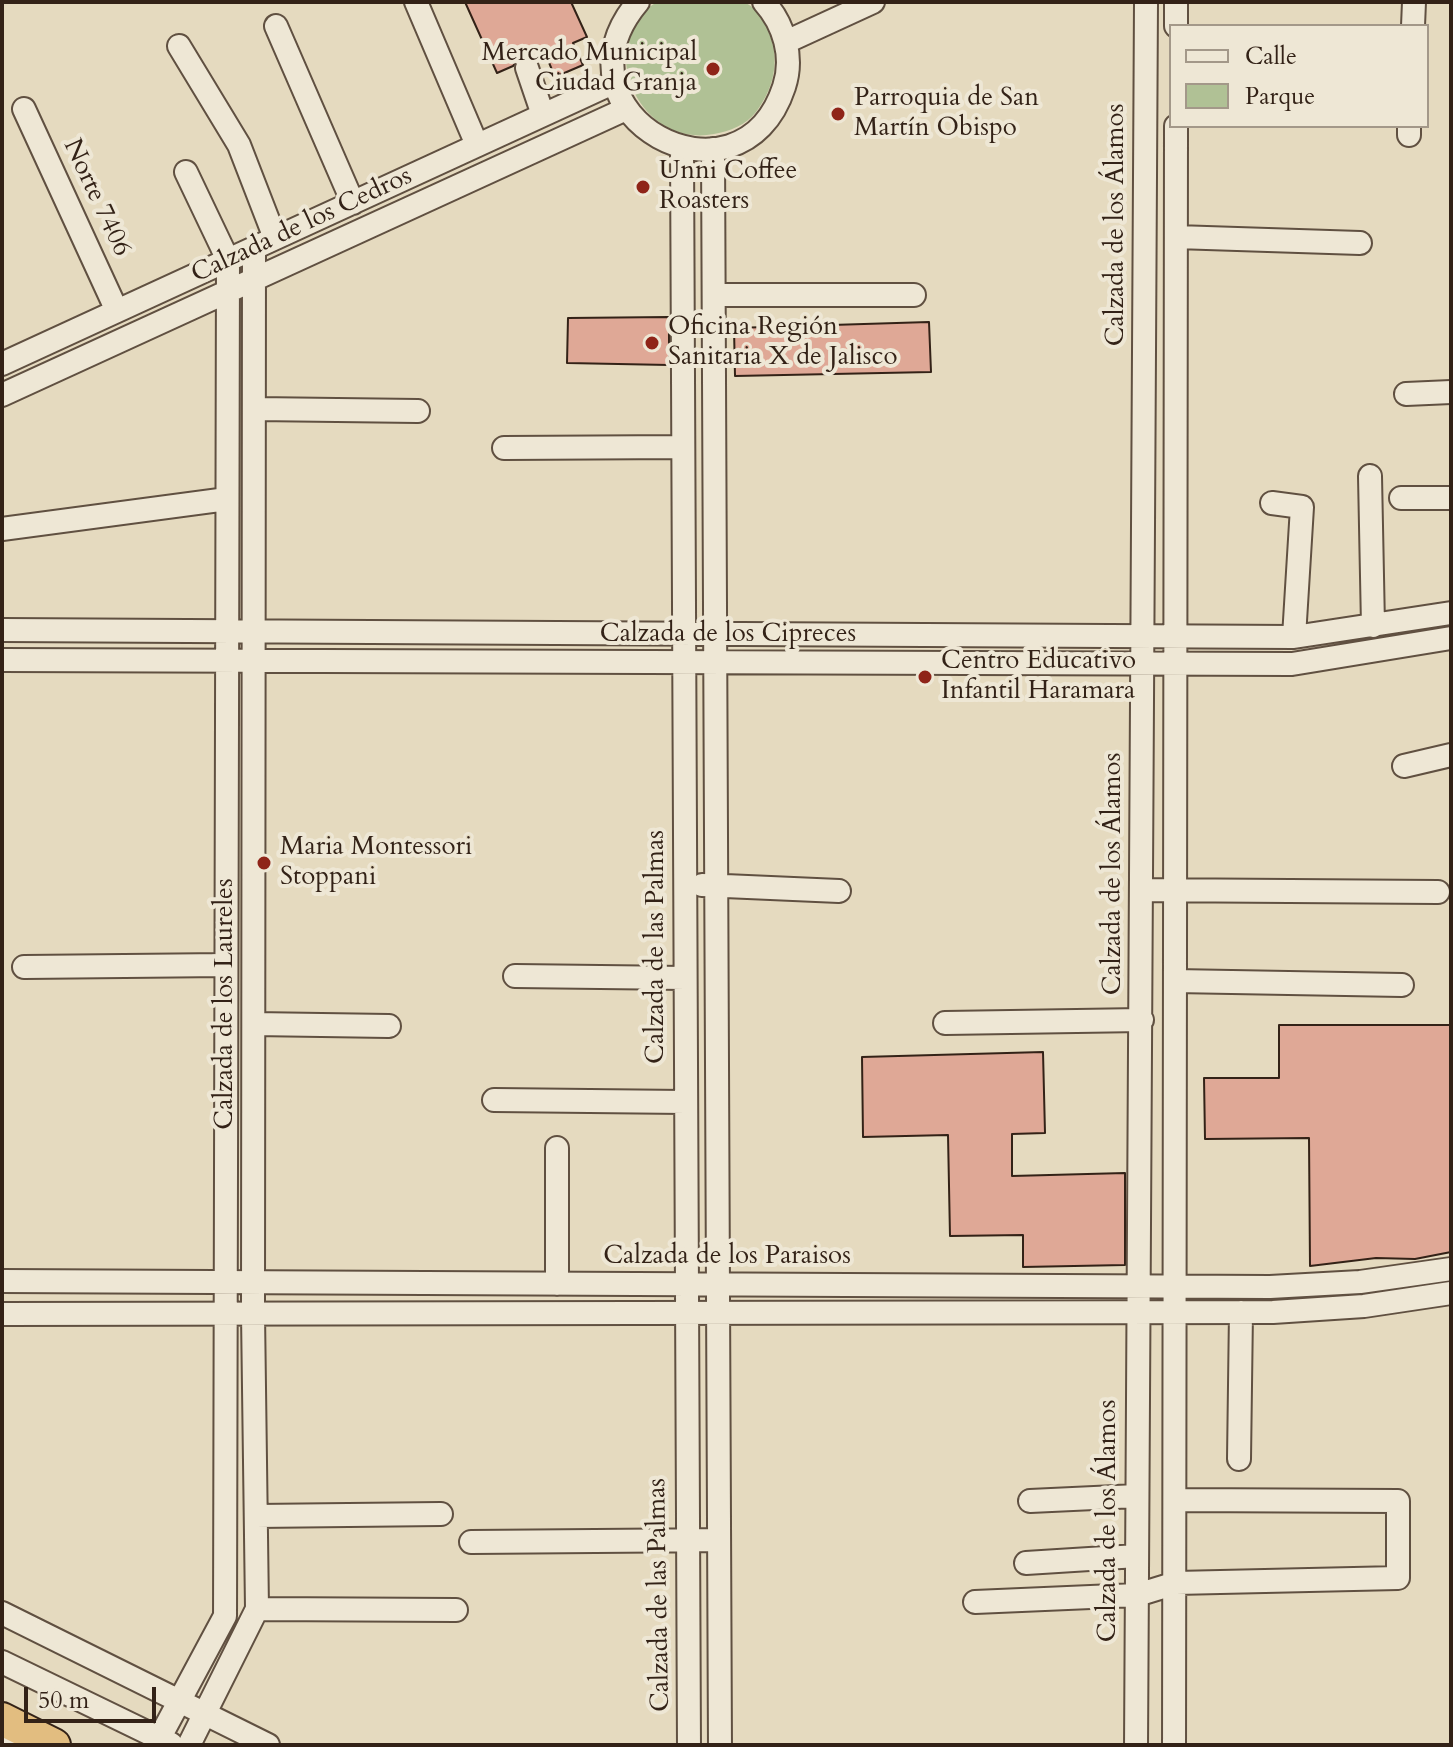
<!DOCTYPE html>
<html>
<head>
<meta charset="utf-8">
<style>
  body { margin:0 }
  #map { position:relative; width:1453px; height:1747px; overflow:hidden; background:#e5dabf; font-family:Cardo,serif }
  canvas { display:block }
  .frame { position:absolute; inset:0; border:4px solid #332217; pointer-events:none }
  .legend { position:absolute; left:1169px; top:24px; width:260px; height:104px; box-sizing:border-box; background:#eee7d5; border:2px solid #a39889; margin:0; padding:10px 14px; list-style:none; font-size:24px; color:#332217 }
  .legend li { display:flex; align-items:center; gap:16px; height:40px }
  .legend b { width:40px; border:2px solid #a39889 }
  .scale { position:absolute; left:24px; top:1687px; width:132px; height:36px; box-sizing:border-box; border:4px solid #332217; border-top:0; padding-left:10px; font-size:24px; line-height:28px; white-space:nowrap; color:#332217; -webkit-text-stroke:6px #eee7d5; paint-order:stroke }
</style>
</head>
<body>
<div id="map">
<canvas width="1453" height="1747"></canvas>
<div class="frame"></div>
<ul class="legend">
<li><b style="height:10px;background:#eee7d5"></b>Calle</li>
<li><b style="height:22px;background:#b0c195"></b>Parque</li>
</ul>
<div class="scale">50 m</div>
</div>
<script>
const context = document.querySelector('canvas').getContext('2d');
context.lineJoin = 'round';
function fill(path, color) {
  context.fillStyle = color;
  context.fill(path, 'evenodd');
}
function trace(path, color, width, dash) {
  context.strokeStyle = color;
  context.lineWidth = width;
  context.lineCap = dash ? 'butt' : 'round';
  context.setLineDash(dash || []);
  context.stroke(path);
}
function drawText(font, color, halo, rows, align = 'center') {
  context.font = font + ' Cardo,serif';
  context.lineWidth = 8;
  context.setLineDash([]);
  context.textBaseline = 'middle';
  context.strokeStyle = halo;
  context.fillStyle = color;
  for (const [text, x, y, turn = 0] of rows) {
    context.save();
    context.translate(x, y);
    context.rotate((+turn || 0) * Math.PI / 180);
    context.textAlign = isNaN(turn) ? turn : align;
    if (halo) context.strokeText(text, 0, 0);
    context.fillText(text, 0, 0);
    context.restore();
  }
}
fill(new Path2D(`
  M657,2C684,2 716,0 742,2C752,4 759,14 764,22C781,53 777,84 756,112C746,125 730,131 714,134C636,149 593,39 657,2Z`), '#b0c195');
const building = new Path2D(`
  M465,2H571L587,37L573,43L583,65L555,77L545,53L536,57L523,55L513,66L497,73Z
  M669,317V365L567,363L568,318Z
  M929,322L931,372L735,376L734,328Z
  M1279,1025H1451V1252L1415,1259L1376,1258L1310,1266L1309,1138L1205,1139L1204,1078H1279Z
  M1043,1052L1045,1133L1012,1134V1176L1125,1173V1265L1023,1267V1235L950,1236L948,1135L863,1137L862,1057Z`);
fill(building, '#dfa896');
trace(building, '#332217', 2);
const minor = new Path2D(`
  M416,2L477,145
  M638,2C543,115 740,221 784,87C794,57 784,24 764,2
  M276,26L353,203
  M1176,26V2
  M1413,26L1414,2
  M786,42L873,2
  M179,46L239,145L275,238
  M527,68L543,115
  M24,109L117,311
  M1409,135V126
  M682,148L689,1745
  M713,149L720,1745
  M1176,237L1360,243
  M714,295H914
  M2,364L615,82
  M1406,394L1451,392
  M2,395L626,109
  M256,409L418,411
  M504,448L683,447
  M1370,476L1373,626
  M1401,498H1451
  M1272,503L1302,507L1294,637
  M2,529L227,499
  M2,630L1294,637L1451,613
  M2,660L1292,664L1451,638
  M1404,766L1451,755
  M702,885L839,891
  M1141,890L1438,892
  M24,967L225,965
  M515,976L685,978
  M1175,981L1402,985
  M945,1023L1142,1020
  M254,1024L389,1026
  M494,1100L685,1102
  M557,1148V1284
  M2,1281L1270,1287L1360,1282L1451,1269
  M2,1314L1273,1312L1364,1306L1451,1293
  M1239,1459L1241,1312
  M1030,1501L1137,1496
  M256,1516L441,1514
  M471,1542L719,1540
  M1026,1563L1137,1556
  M975,1602L1137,1595L1176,1583L1398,1578V1501L1175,1500
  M257,1609L456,1610
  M2,1613L268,1745
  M2,1662L171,1744
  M159,1739L225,1616L228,260L186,172
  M2,1743L6,1745
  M189,1745L257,1609L253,1314L254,248
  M1136,1745L1146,2
  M1174,1745L1176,126`);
const highway = new Path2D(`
  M2,1719L54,1745`);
trace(minor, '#605041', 26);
trace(highway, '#332217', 36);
trace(minor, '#eee7d5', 22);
trace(highway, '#e2bd80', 32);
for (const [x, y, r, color] of [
  [713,69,8,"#8f2418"],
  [838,114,8,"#8f2418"],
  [643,187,8,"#8f2418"],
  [652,343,8,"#8f2418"],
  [925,677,8,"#8f2418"],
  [264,863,8,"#8f2418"]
]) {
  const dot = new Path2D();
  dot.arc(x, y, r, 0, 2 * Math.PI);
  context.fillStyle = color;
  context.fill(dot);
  trace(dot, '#eee7d5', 3);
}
drawText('26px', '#332217', '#eee7d5', [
  ["Mercado Municipal",697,54,"right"],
  ["Ciudad Granja",697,84,"right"],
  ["Parroquia de San",854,99],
  ["Martín Obispo",854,129],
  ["Unni Coffee",659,172],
  ["Roasters",659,202],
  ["Oficina Región",668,328],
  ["Sanitaria X de Jalisco",668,358],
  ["Centro Educativo",941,662],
  ["Infantil Haramara",941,692],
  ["Maria Montessori",280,848],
  ["Stoppani",280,878]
], 'left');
drawText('26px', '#332217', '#eee7d5', [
  ["Norte 7406",96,198,65],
  ["Calzada de los Álamos",1117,225,-90],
  ["Calzada de los Cedros",302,226,-25],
  ["Calzada de los Cipreces",728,635],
  ["Calzada de los Álamos",1114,874,-90],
  ["Calzada de las Palmas",657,947,-90],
  ["Calzada de los Laureles",226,1004,-90],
  ["Calzada de los Paraisos",727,1257],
  ["Calzada de los Álamos",1109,1521,-90],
  ["Calzada de las Palmas",660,1595,-91]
]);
</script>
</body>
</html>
